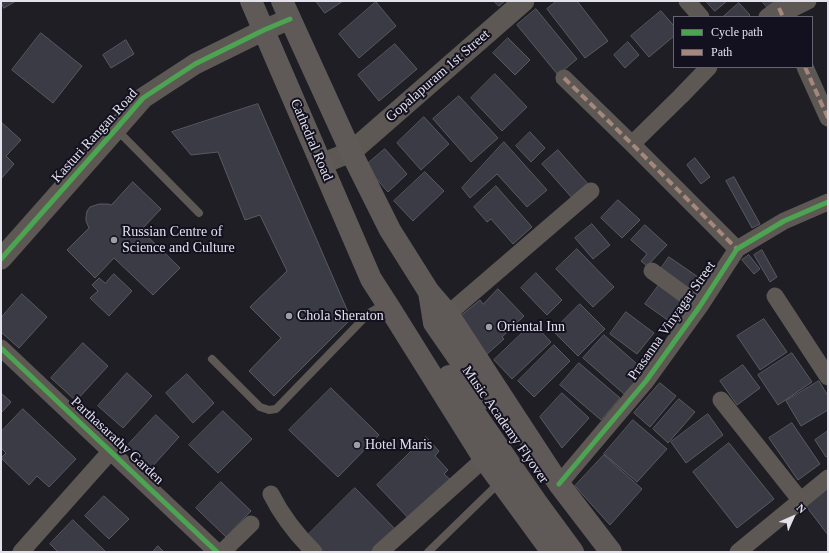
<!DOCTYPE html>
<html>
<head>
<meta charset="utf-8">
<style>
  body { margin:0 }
  #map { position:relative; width:829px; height:553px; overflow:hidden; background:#1e1e24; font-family:Georgia,serif }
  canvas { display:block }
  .frame { position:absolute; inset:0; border:2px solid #e3e2ec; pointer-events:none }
  .legend { position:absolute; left:673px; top:16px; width:140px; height:52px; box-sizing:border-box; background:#13101f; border:1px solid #666471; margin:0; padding:5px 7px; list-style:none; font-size:12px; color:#e3e2ec }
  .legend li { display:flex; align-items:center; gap:8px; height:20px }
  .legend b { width:20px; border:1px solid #666471 }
  .north { position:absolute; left:773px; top:497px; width:40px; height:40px; -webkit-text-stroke:3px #13101f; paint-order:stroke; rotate:45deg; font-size:11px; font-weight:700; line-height:16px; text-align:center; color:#e3e2ec }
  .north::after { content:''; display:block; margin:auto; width:14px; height:18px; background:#e3e2ec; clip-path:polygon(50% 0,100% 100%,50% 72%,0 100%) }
</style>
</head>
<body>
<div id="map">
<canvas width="829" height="553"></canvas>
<div class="frame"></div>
<ul class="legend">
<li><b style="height:5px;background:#4ca352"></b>Cycle path</li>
<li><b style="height:5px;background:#a5887d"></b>Path</li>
</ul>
<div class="north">N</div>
</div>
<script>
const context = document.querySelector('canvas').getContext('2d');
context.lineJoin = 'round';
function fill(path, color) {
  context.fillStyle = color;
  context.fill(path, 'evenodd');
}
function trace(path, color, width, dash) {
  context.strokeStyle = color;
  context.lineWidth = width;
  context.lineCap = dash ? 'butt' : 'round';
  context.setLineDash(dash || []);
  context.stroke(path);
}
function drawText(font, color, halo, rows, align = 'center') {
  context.font = font + ' Georgia,serif';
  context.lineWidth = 4;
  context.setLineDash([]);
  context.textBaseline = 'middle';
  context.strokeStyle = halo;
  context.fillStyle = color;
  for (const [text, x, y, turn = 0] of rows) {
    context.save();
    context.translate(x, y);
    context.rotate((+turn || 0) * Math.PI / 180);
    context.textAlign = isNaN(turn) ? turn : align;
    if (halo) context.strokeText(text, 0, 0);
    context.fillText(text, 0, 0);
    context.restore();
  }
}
const building = new Path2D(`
  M1,1H16L4,8Z
  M316,1H343L325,13Z
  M494,1H505L499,6Z
  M557,1H577L608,41L585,58L547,9Z
  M706,1H727L715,11Z
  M762,1H778L769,9Z
  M376,2L396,26L359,58L339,34Z
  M739,3L750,15L748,17H723Z
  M536,9L577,59L558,75L517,25Z
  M661,11L674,26V36L649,57L631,36Z
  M41,33L82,66L53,103L12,70Z
  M508,38L530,60L515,75L493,53Z
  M126,40L134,54L111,68L103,55Z
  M628,42L639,55L625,68L614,55Z
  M395,44L417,69L379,101L358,75Z
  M495,74L527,107L502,131L471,98Z
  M459,96L498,138L471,162L433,119Z
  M258,104L351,319L274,396L249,371L281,338L250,307L287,271L260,215L245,220L218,152L191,155L172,132Z
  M424,117L449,144L421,170L397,143Z
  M1,122L21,140L6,156L14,164L1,179Z
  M530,132L545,148L531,162L516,146Z
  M504,142L547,190L527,207L497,174L470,198L462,188Z
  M385,149L407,174L388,192L365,166Z
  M558,150L589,185L573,199L542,164Z
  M695,158L710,177L701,184L687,165Z
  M425,172L444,191L413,221L394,201Z
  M734,177L760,224L752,228L726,181Z
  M133,182L161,209L141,230L180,268L153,295L114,258L95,278L67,250L89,228L86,221V217L87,211L90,207L99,204H108L111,205Z
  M496,186L532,227L513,244L491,219L487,222L474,207Z
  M618,200L640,220L622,238L601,218Z
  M592,224L610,245L593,259L575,238Z
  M645,225L667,245L647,266L641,261L647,254L631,240Z
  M577,249L614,287L593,307L556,269Z
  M762,250L777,277L770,282L754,255Z
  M749,255L760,269L754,274L742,260Z
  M669,257L698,277L687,293L658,273Z
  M536,273L562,300L547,315L521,288Z
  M114,274L132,291L109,316L90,298L98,291L92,285L99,278L105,283Z
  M659,285L690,307L676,326L645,304Z
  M498,289L524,316L502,337L504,339L486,355L459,317L480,300L483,304Z
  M22,294L47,317L19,348L1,332V318Z
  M580,304L605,329L578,356L553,331Z
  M626,312L654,333L637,354L610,334Z
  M764,319L787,352L760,370L737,336Z
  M533,323L551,342L512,379L494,360Z
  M604,335L645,371L624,394L583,358Z
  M83,343L108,366L76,401L51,378Z
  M554,345L570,361L534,397L518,381Z
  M792,353L812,382L778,405L758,375Z
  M579,363L620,398L601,420L560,385Z
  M743,365L760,388L737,405L720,381Z
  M127,373L152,396L123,428L98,406Z
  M187,374L214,403L193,423L166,393Z
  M819,381L828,396V410L801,426L786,401Z
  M660,383L676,396L650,427L634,413Z
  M331,388L379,435L338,477L289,430Z
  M1,393L11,402L1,413Z
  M562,393L589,418L562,448L540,417Z
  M679,399L695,412L668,443L653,429Z
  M23,409L76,459L49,487L37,476L29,485L1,458L6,453L1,448V432Z
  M223,411L252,439L218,473L189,445Z
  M708,414L723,435L686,463L671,442Z
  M156,415L179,437L151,468L127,446Z
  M633,420L667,449L637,482L604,454Z
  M792,423L820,464L798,480L769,438Z
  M828,431V456L826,457L815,440Z
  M426,437L439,451L435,456L448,470L444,474L454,483L413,523L377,485Z
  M729,443L774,499L737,528L693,472Z
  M604,455L642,489L610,525L575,486Z
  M221,482L251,511L226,537L196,508Z
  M355,488L399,533L380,552H305L298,545Z
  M828,489V535L806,506Z
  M104,496L129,519L109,539L85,516Z
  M73,520L106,552H58L50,544Z
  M158,546L164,552H153Z`);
fill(building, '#3b3b46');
trace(building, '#595a60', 1);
trace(new Path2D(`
  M117,130L199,213
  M212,359L260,407L269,410L276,409L369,313L376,309L386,307
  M428,552L500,482`), '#5d5854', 8);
trace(new Path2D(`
  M687,1L701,17
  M767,17L779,8H794L808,1
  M805,67L828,118
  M564,78L632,144L737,249
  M632,144L681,96L709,67
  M652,271L700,306
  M775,296L828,377
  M448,314L591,191
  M1,348L217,552
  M721,400L801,501
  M559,484L646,381L700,306L737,249L784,221L828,202
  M271,494C282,516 297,535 314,552
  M21,552L110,452
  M222,552L251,524
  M380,552L484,459
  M738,552L828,478`), '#5d5854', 17);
trace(new Path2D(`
  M321,164L351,152L524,1
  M1,259L116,129L143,98L195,64L264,30L290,19`), '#5d5854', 21);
trace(new Path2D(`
  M251,1L371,279L389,307L484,459L552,552
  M282,1L351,152L390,230L429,292L448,314L559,484L611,552
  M429,292L434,323L486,398
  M449,376L537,503L573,552`), '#5f5a57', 22);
trace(new Path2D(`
  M779,8L783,17
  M805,67L828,118
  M564,78L632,144L737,249L739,248`), '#a5887d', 4, [8, 4]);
trace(new Path2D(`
  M1,259L116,129L143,98L195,64L264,30L290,19
  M1,348L217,552
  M559,484L646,381L700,306L737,249L784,221L828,202`), '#4ca352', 5);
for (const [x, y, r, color] of [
  [114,240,4,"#9e9da6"],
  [289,316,4,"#9e9da6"],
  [489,327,4,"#9e9da6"],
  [357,445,4,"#9e9da6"]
]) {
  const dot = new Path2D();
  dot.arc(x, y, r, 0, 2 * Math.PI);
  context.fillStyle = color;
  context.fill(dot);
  trace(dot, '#13101f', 1.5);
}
drawText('14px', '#e3e2ec', '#13101f', [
  ["Gopalapuram 1st Street",438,76,-41],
  ["Kasturi Rangan Road",95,136,-48],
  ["Cathedral Road",311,140,67],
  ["Prasanna Vinyagar Street",672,321,-55],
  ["Music Academy Flyover",505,425,55],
  ["Parthasarathy Garden",117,441,43]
]);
drawText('14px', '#e3e2ec', '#13101f', [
  ["Russian Centre of",122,232],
  ["Science and Culture",122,248],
  ["Chola Sheraton",297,316],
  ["Oriental Inn",497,327],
  ["Hotel Maris",365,445]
], 'left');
</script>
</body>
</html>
